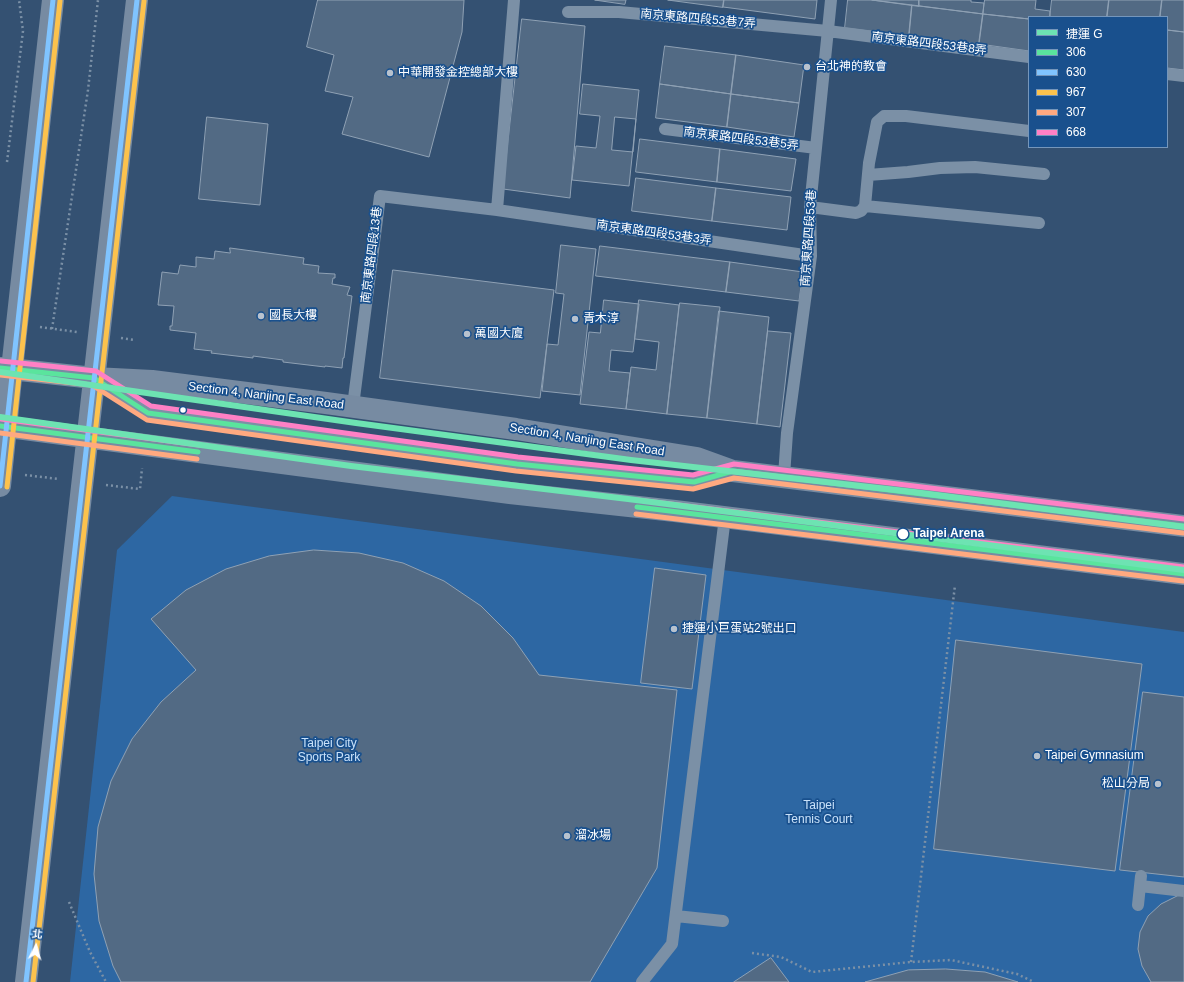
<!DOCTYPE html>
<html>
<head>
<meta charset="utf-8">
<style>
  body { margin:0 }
  #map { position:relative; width:1184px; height:982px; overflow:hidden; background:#345172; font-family:Arial,"Noto Sans TC",sans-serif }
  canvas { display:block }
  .legend { position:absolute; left:1028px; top:16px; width:140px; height:132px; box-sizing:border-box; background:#19508d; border:1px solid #7596bb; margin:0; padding:5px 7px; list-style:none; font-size:12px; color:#fff }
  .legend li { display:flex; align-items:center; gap:8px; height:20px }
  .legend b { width:20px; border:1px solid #7596bb }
  .north { position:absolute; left:16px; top:926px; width:40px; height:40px; -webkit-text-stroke:3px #19508d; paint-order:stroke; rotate:6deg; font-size:11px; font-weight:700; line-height:16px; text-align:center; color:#fff }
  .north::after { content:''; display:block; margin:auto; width:14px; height:18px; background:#fff; clip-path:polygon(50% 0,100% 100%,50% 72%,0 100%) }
</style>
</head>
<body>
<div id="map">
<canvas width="1184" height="982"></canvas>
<ul class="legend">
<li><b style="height:5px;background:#6de3b2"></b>捷運 G</li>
<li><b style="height:5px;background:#5ae49d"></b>306</li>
<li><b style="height:5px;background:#80c4ff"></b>630</li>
<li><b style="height:5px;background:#fcc24d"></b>967</li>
<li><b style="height:5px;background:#ffa980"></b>307</li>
<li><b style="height:5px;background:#ff80c5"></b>668</li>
</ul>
<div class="north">北</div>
</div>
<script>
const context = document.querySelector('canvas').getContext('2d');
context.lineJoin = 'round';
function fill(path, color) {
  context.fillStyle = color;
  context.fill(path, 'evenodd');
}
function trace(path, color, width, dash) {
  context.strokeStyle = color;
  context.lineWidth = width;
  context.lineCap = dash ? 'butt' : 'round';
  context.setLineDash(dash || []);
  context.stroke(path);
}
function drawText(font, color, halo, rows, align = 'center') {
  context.font = font + ' Arial,"Noto Sans TC",sans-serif';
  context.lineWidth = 3.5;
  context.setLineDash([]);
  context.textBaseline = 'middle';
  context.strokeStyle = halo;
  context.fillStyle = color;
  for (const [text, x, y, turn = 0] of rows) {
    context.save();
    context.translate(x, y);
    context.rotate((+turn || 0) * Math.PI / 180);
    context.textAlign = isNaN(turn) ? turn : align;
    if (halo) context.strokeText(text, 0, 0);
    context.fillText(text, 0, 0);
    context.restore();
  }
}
fill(new Path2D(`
  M172,496L1184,632V982H70L117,550Z`), '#2d67a3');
const building = new Path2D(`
  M318,0H464L462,32L429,157L342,134L353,97L325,91L334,55L307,47Z
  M595,0H626L625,4Z
  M668,0H724L723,7Z
  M724,0H817L815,19L723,7Z
  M848,0H872L912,5L909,36L845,28Z
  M872,0H919V6Z
  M919,0H971V2L984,3L983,14L919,6Z
  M985,0H1036L1035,9L1050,11V17H1029V19L983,14Z
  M1052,0H1109L1107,17H1050Z
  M1109,0H1162L1160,17H1107Z
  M1162,0H1184V32L1167,30V17H1160Z
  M912,5L983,14L979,44L909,36Z
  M983,14L1029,19V51L979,44Z
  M522,19L585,26L570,198L503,189Z
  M1167,30L1184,32V70L1167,68Z
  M665,46L736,55L731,94L660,84Z
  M736,55L804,65L799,103L731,94Z
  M583,84L639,90L629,186L572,180L576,146L596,148L600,116L580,114Z
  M660,84L731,94L727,127L656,118Z
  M731,94L799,103L794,137L727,127Z
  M207,117L268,124L260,205L199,199Z
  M615,117L636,119L633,152L612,150Z
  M640,139L720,149L717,182L636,172Z
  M720,149L796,159L791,191L717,182Z
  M636,178L716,188L712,221L632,211Z
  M716,188L791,197L787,230L712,221Z
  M561,245L596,249L580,395L542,391L547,344L558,345L564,294L556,293Z
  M600,246L730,262L726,292L596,276Z
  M230,248L304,258L303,264L319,266L318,273L335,274V278H333L332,284L350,287L347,295L352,296L344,358H343L342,368L325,366V367L283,362V360L253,356V358L211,353L212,351L194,349L196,333L170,330V326H172L174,306L158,305L162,272L178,274L180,265L196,267V257L214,259L215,251L230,253Z
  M730,262L803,272L799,301L726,292Z
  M393,270L554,290L540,398L380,378Z
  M604,300L639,304L633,352L611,350L609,371L630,373L626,409L580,404L589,332L600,333Z
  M639,300L679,305L667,414L626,409L631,367L656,370L659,342L635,339Z
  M680,303L720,307L707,418L667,414Z
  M719,311L769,317L757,424L707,418Z
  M768,331L791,333L780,427L757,424Z
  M314,550L359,553L403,563L444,581L481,606L513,638L539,675L677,690L657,868L590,982H121L113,966L99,921L94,874L98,827L111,781L132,739L161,702L196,670L151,619L186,590L226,569L269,556Z
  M655,568L706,575L692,689L641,683Z
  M956,640L1142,664L1115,871L934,849Z
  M1143,692L1184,697V877L1120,870Z
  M1184,895V982H1151L1142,966L1138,949L1140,932L1148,916L1161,904L1177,896Z
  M771,958L789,982H734Z
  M946,969L985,972L1018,982H865L908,970Z`);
fill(building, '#526a84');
trace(building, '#8fa1b4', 1);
trace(new Path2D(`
  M7,162L23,31L19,0
  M40,327L77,332
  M52,329L88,90L98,0
  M121,338L135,340
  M25,475L59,479
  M106,485L140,489L142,468
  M69,902L90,952L106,982
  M752,953L781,957L812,972L911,962L951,960L1017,974L1034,982
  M911,962L955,585`), '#7b90a6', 2.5, [2, 3]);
trace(new Path2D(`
  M568,12H619L828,31L1029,57
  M1167,74L1184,76
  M665,129L816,148
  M868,175L908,172L940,168L975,167L1044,174
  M865,206L1039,223
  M810,207L856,213L861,211L865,206L869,163L877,122L884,116H906L1029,131
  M497,210L514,0
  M98,381L148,413L517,464L694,482L730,472
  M353,406L380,196L497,210L811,256
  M784,476L787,433L811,256L810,207L831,0
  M1140,886L1184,891
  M1138,905L1141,876
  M676,916L723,921
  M642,982L672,944L725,517`), '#7b90a6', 12);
trace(new Path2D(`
  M0,368L94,378L152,381L326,403L516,429L697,458L733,471L1184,526
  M0,426L510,493L675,511L1184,574
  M0,486L12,369L53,0
  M26,982L137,0`), '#778ba2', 22);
trace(new Path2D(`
  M0,368L94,378L148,413L517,464L694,482L733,471L1184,526
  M0,426L198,452
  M637,507L1184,574`), '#5ae49d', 5);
trace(new Path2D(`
  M0,486L53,0
  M26,982L137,0`), '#80c4ff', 5);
trace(new Path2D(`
  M7,487L60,1
  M33,982L144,1`), '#fcc24d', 5);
trace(new Path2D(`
  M0,375L92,385L147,420L516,471L693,489L734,478L1183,533
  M0,433L197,459
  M636,514L1183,581`), '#ffa980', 5);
trace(new Path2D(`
  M1,361L96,371L151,406L518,457L693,475L734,464L1184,519
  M1,419L199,445
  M638,500L1184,567`), '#ff80c5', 5);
trace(new Path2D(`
  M0,372L356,423L631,460L914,492L1184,527
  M0,417L351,466L628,499L1184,570`), '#6de3b2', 6);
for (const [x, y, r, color] of [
  [807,67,4,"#b8c2ce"],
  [390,73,4,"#b8c2ce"],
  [261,316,4,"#b8c2ce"],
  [575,319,4,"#b8c2ce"],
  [467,334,4,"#b8c2ce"],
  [183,410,3.5,"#fff"],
  [903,534,6,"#fff"],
  [674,629,4,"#b8c2ce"],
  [1037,756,4,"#b8c2ce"],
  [1158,784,4,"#b8c2ce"],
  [567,836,4,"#b8c2ce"]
]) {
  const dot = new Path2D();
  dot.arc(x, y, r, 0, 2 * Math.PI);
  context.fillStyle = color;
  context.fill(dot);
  trace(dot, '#19508d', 1.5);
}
drawText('12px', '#fff', '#19508d', [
  ["南京東路四段53巷7弄",698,19,5],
  ["南京東路四段53巷8弄",929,44,7],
  ["南京東路四段53巷5弄",741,139,7],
  ["南京東路四段53巷3弄",654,233,8],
  ["南京東路四段53巷",809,238,-86],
  ["南京東路四段13巷",372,255,-83],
  ["Section 4, Nanjing East Road",266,396,7],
  ["Section 4, Nanjing East Road",587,440,9]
]);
drawText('12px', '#fff', '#19508d', [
  ["台北神的教會",815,67],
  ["中華開發金控總部大樓",398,73],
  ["國長大樓",269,316],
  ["青木淳",583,319],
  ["萬國大廈",475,334],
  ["捷運小巨蛋站2號出口",682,629],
  ["Taipei Gymnasium",1045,756],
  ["松山分局",1150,784,"right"],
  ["溜冰場",575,836]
], 'left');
drawText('bold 12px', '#fff', '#19508d', [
  ["Taipei Arena",913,534]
], 'left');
drawText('12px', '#cae2fa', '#19508d', [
  ["Taipei City",329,744],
  ["Sports Park",329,758],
  ["Taipei",819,806],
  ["Tennis Court",819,820]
]);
</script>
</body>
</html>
